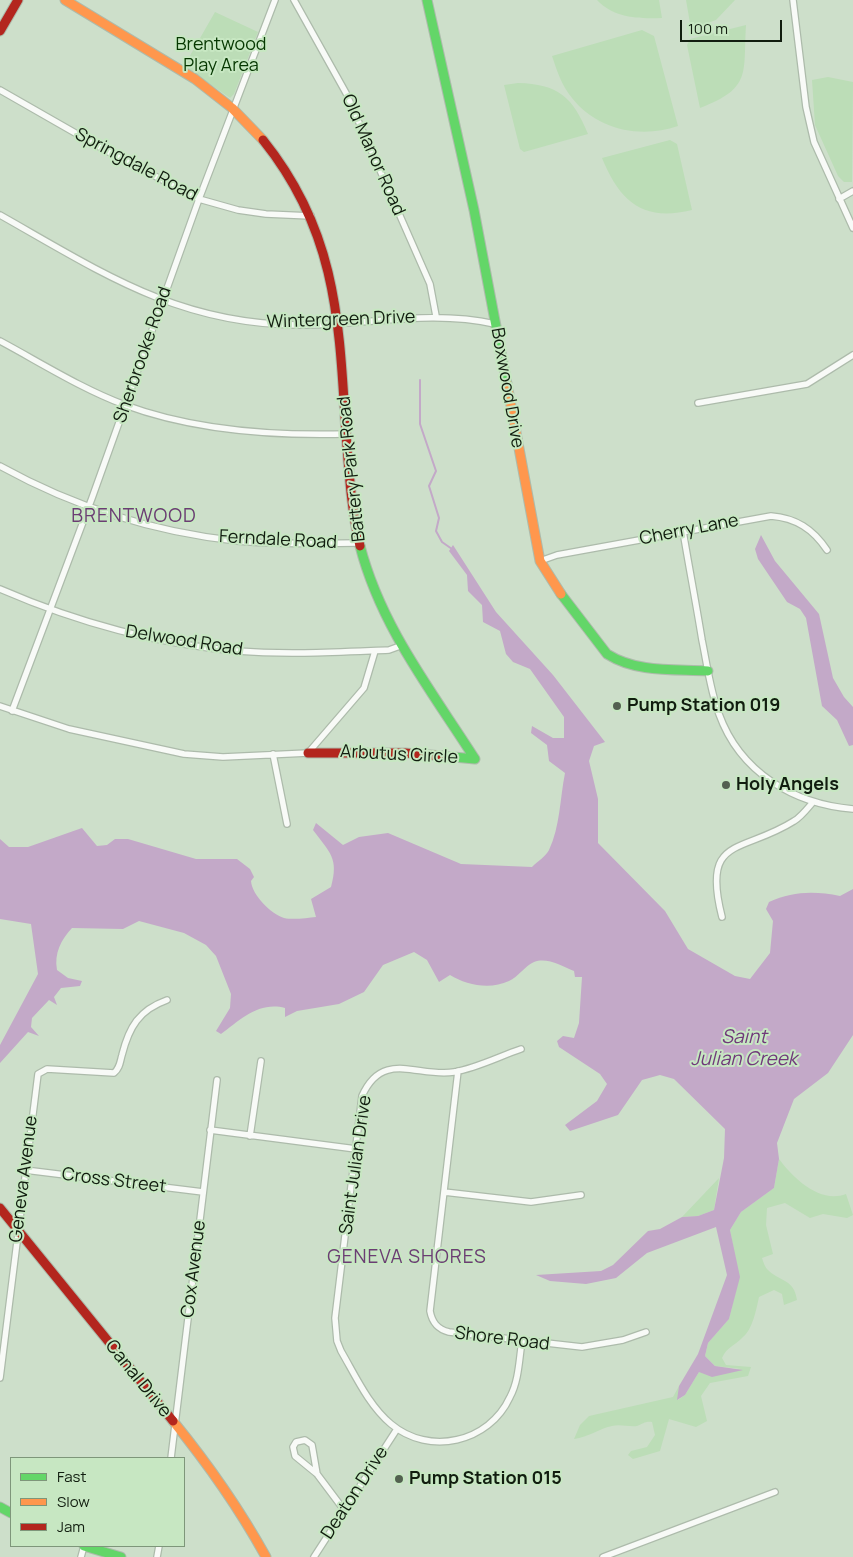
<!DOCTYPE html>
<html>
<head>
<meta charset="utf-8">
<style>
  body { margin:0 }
  #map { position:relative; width:853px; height:1557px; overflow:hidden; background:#cddfca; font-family:Manrope,sans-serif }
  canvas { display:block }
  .legend { position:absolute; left:10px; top:1457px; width:175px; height:90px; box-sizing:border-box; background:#c7e7c2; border:1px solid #7e967a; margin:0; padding:6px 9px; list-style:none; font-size:15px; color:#111d0f }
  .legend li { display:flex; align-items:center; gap:10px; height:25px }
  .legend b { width:25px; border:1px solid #7e967a }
  .scale { position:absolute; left:680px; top:20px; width:102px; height:22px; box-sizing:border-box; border:2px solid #111d0f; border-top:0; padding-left:6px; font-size:15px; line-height:18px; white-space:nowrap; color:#111d0f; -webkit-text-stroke:4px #c7e7c2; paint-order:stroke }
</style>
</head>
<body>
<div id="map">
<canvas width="853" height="1557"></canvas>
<ul class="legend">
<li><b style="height:6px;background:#63d668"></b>Fast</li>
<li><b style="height:6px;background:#ff974d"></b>Slow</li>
<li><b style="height:6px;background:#b3261e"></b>Jam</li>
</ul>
<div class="scale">100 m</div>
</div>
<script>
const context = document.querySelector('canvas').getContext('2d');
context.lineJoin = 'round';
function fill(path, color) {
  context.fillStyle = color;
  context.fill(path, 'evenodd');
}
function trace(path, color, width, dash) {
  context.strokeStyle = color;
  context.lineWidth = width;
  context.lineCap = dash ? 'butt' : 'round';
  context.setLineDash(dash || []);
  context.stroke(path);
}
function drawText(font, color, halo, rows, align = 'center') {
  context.font = font + ' Manrope,sans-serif';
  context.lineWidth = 4;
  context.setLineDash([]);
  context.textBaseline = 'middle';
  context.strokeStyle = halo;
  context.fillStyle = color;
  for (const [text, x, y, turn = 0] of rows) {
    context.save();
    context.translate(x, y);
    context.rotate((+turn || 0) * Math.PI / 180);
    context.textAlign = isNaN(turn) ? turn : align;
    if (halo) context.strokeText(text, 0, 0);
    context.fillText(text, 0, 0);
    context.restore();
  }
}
fill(new Path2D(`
  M597,0H659L662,18C638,19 614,18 597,0Z
  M686,0H735L716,20L691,29Z
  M215,12L258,32L234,94L230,98L184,66Z
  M746,25C743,74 752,88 700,108L687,45L690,39Z
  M642,30L654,36L678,126C641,139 597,130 572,98C562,86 557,71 552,56Z
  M828,77L853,82L852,182H844L838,176L815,125L812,80Z
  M518,83C558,84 573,97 588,134L524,152L520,149L504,85Z
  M670,140L677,144L692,210C643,222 620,202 602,158Z
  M779,1159C793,1178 820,1204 846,1194L853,1215L847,1218L823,1214L810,1218L785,1203L767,1208L766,1225L773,1254L762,1258C763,1261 765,1267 767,1269C779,1282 794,1278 797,1300L784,1305L782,1294L774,1290L759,1297C756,1310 753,1329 742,1338C734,1346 727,1347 722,1358L726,1365L751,1367L748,1376L710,1383L701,1396L707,1421L696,1427L669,1419L660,1451L633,1459L628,1455L631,1451L647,1447L655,1435L652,1422C645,1421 643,1424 637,1426C629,1427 620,1424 612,1426C598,1429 589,1437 574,1439L580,1425L589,1416L673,1397L679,1386L678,1400L685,1395L699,1372L741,1369L715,1366L705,1356L708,1343L729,1319L739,1277L730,1230L741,1212L774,1188Z
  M719,1178L714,1210L698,1216L682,1217Z`), '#bcddb7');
fill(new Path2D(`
  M761,535L775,561L819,614L833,678L844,697L853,707V745L849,746L837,720L822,706L806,618L800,609L787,602L758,559L755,549Z
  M453,545L496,612L553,675L605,742L594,746L589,761L598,799V843L665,911L688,949L735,976L750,979L770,953L773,921L766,909L769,902C793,891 815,891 840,896L853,889V1035L828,1073L794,1099L777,1143L779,1159L774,1188L741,1212L730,1230L740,1277L729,1319L708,1343L705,1356L715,1366L743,1370L712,1377L699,1372L685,1395L677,1400L679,1386L698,1354L727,1275L716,1227L647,1253L616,1278L586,1284L550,1281L536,1275L601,1271L613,1265L648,1231L660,1229L682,1217L698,1216L714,1210L724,1158L725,1129L674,1079L660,1075L642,1080L618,1115L570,1131L565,1125L597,1101L607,1084L600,1074L559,1047L557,1041L563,1036L574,1038L579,1023L582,977H575L574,971C562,966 547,957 534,962C525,966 518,977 509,981C490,990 466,985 450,975L439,982L427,960L414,952L383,965L364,992L339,1004L297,1011L285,1017V1008C259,1001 240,1020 221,1034L216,1031L230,1008L231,994L216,956L206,945L184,933L139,921L123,929L72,928C61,940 54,953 57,970L68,978L82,981L80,986L61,988L54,997L57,1005L49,1000L32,1018L31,1027L39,1036L28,1032L0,1063V1045L38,974L31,924L0,919V839L9,847H28L82,828L97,846L107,845L115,839H128L196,859H237L250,869L254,877L251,881C252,895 271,914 284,918C293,920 307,918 316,917L311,899L331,887C339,858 330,853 313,830L316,823L343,845L359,837L388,833L461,864L532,867C537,862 546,856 549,850C560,827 560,798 565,773L549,761L547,745L531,733L532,726L553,738H564V717L530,669L513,662L506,654L500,631L483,622L482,605L468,591L467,575L449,551Z`), '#c3a9c8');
trace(new Path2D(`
  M420,380V424L436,471L429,486L439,518L436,531L442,542L452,549`), '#c3a9c8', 2);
const street = new Path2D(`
  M294,0L346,93L430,284L436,316
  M793,0L806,107L814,142L853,228
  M0,90L105,150L199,199L238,210L266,214L311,216
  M839,199L853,191
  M0,215C101,272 177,324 298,325C366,326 428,309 495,324
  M0,341C41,363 82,389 125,405C195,431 273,436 347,434
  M698,403L807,384L853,355
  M0,466C74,507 153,532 237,541C278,545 319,543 359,543
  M683,531C689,567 696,603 702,640C707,664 710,690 719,714C740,772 793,804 853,809
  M540,561L557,555L771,516C796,518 813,529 827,550
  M0,589C76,622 155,644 237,651C288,655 339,652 389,650L400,646
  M0,706L69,729L184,754L223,757L308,753L364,688L375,651
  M12,711L92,498L199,199L275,0
  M273,754L287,824
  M722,917C701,835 742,854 794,821C801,817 807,809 813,802
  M521,1049C500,1056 477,1068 454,1072C418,1078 383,1049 362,1096L335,1318L337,1341L341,1351C355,1375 369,1406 391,1424C429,1456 489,1443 510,1397C519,1380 519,1360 522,1341
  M458,1071L430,1311C432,1322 437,1329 449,1332L582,1347L623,1340L646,1332
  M210,1130L356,1149
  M250,1136L261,1061
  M25,1170L203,1192
  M444,1192L531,1202L581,1195
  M0,1378L38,1074L47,1069L114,1073C120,1068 120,1062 122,1055C129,1027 139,1010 167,1000
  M171,1458L217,1080
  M317,1474L312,1445L305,1440L296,1442L293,1447L295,1456L317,1474L344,1510
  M81,1557L84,1546
  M157,1557L159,1546
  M314,1557L397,1429
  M603,1557L775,1492`);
const fast = new Path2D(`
  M427,0L474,210L507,384
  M360,546C381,627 431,690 475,759L443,756
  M561,594L607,654C637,673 674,669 708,671
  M0,1507L11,1513
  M84,1546L121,1557`);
const slow = new Path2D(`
  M65,0L195,79L232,108L263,140
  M507,384L540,561L561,594
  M173,1421C208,1464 239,1508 266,1557`);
const jam = new Path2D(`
  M0,31L18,0
  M263,140C337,232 339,321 346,433C349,471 351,509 360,546
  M308,753H405L443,756
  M0,1208L173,1421`);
trace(street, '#adbbab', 8);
trace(fast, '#adbbab', 11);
trace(slow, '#adbbab', 11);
trace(jam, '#adbbab', 11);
trace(street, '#f8faf7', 5.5);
trace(fast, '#63d668', 9);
trace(slow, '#ff974d', 9);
trace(jam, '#b3261e', 9);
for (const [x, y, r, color] of [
  [617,706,5,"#536150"],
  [726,785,5,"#536150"],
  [399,1479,5,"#536150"]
]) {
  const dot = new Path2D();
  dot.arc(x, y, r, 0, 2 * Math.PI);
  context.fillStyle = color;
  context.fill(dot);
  trace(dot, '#c7e7c2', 2);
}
drawText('18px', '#063701', '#c7e7c2', [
  ["Brentwood",221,45],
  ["Play Area",221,66]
]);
drawText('18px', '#111d0f', '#c7e7c2', [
  ["Old Manor Road",373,155,66],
  ["Springdale Road",136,165,28],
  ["Wintergreen Drive",341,320,-2],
  ["Sherbrooke Road",143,355,-71],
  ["Boxwood Drive",507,388,80],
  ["Battery Park Road",352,469,-96],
  ["Cherry Lane",689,530,-11],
  ["Ferndale Road",278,540,3],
  ["Delwood Road",184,641,9],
  ["Arbutus Circle",399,755,3],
  ["Saint Julian Drive",356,1165,-82],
  ["Geneva Avenue",24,1179,-83],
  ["Cross Street",114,1181,7],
  ["Cox Avenue",194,1269,-83],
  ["Shore Road",502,1339,7],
  ["Canal Drive",138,1379,51],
  ["Deaton Drive",355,1493,-57]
]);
drawText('bold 18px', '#111d0f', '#c7e7c2', [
  ["Pump Station 019",627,706],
  ["Holy Angels",736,785],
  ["Pump Station 015",409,1479]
], 'left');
context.letterSpacing = '1px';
drawText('19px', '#6b3d73', '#c7e7c2', [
  ["BRENTWOOD",134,517],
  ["GENEVA SHORES",407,1258]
]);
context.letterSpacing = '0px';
drawText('italic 19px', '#70397a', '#c7e7c2', [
  ["Saint",744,1038],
  ["Julian Creek",744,1060]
]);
</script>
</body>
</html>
